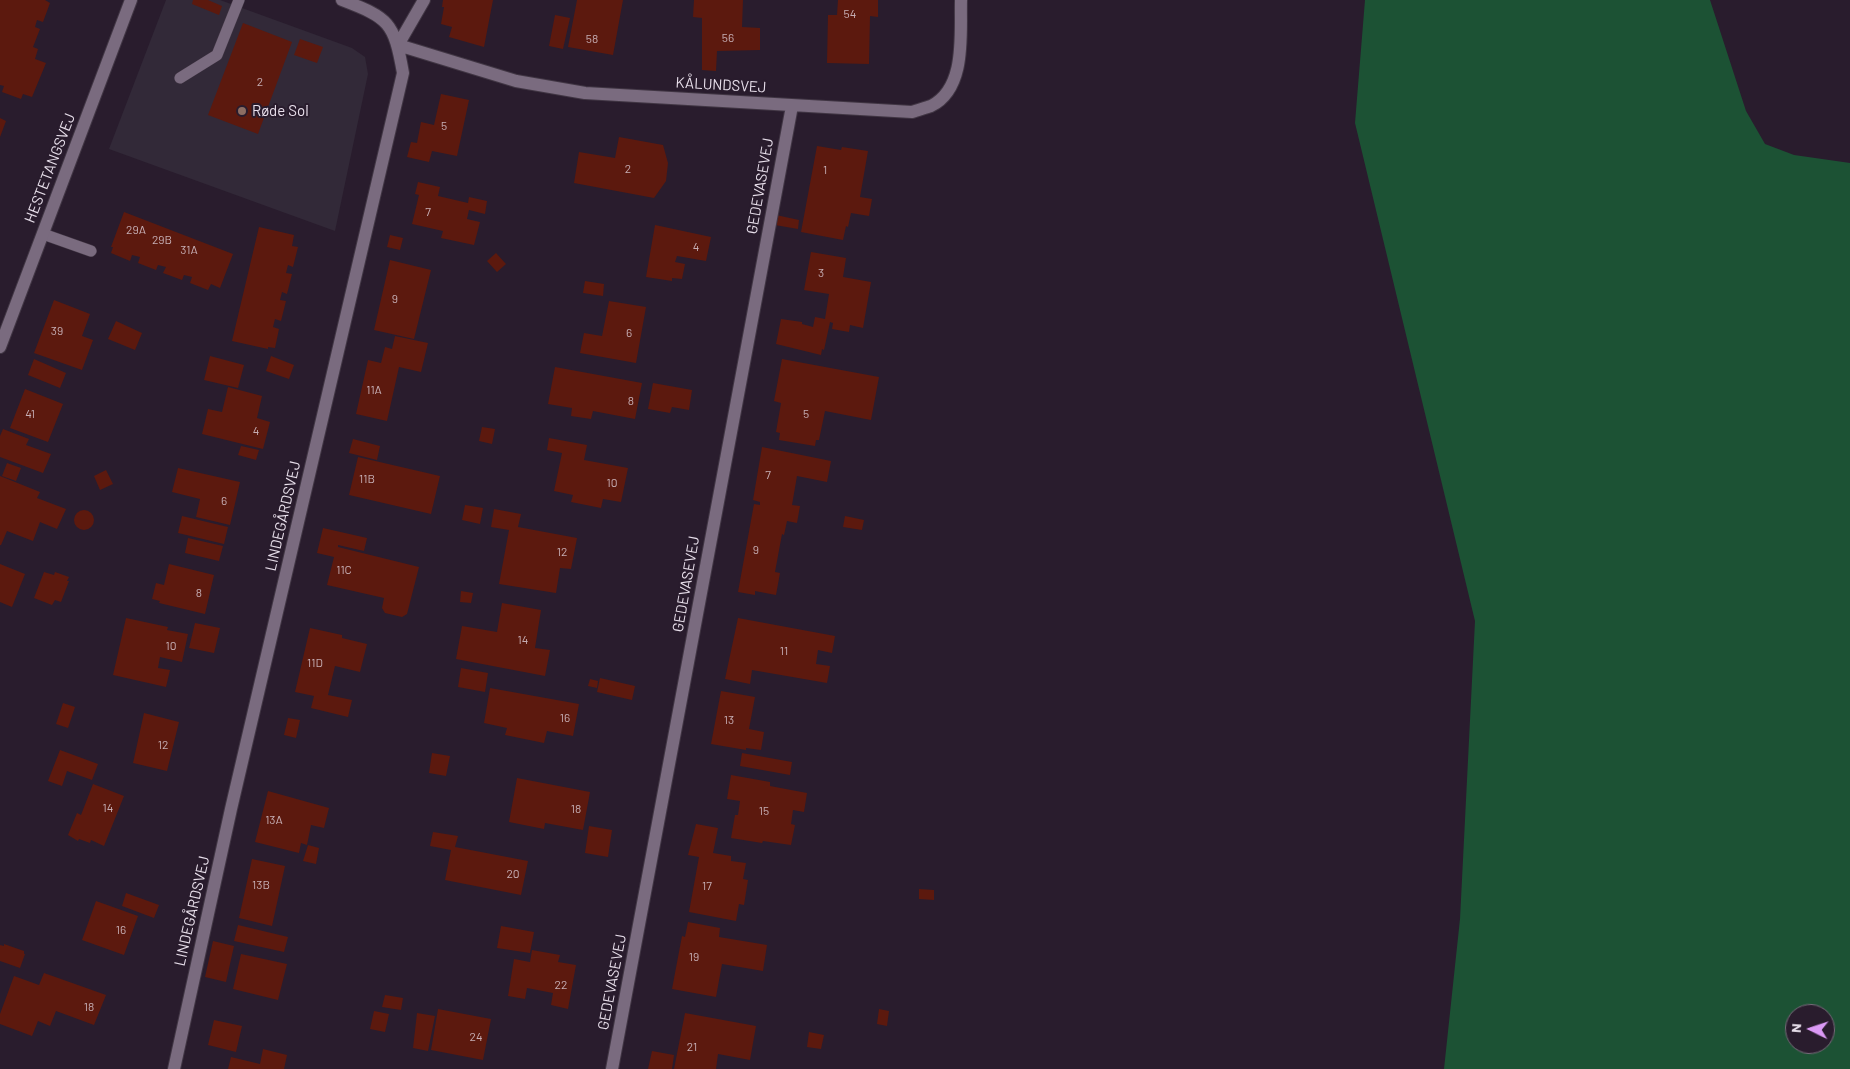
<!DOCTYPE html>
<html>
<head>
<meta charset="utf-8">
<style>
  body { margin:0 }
  #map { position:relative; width:1850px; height:1069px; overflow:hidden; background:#291c2d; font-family:Barlow,sans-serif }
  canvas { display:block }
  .north { position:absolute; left:1785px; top:1004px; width:50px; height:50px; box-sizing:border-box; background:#291c2d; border:1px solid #766a79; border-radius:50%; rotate:274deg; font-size:14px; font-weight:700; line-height:20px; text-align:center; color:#e9e0ec }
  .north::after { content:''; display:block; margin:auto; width:18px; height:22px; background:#db99f5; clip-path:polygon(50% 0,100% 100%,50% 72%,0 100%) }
</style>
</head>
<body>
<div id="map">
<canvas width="1850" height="1069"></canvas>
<div class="north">N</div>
</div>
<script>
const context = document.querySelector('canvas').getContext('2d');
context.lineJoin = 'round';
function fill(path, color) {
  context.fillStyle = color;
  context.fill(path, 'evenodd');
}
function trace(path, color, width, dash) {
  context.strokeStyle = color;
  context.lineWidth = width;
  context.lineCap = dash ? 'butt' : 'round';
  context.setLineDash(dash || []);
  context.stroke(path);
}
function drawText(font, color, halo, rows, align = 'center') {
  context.font = font + ' Barlow,sans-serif';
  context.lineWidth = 4;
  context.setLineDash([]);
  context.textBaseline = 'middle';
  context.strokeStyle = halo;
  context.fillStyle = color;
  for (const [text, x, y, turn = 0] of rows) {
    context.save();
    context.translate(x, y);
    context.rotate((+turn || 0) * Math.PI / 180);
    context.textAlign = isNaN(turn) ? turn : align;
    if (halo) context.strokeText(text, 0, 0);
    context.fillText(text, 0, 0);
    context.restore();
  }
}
fill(new Path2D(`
  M166,0H220L352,48L365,57L368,74L335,231L109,149Z`), '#322938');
fill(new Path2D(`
  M1365,0H1710L1746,111L1765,144L1794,155L1850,163V1069H1444L1460,919L1475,621L1355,123ZM1795,1014H1825V1044H1795Z`), '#1c5234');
fill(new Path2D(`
  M0,0H45L50,3L43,22L37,20L35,27L40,29L33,47L38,49L35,59L46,63L32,97L23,94L21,99L2,92L4,86L0,85Z
  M193,0H208L222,6L219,15L192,4Z
  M443,0H493L484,47L449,37L452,27L441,24L444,7H442Z
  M577,0H623L613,55L568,47Z
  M694,0H743L742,27L760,28V50L717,51L716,71L702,70V18L693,17Z
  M838,0H878V17L870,16L869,64L827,63L828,15H837Z
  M555,15L570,18L563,49L549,46Z
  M243,23L292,42L258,134L208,115Z
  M300,39L323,47L317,63L294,55Z
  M441,94L469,100L457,156L432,151L429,162L407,157L411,142L417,143L421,122L434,125Z
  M0,118L6,121L0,137Z
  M619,137L663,145L668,163L666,181L654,198L574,183L579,152L615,158Z
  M817,146L841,150L842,147L868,151L860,197L872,199L869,216L851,213L848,227L846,226L843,240L801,232Z
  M418,182L440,187L438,196L468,203L469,197L487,201L485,214L469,210L467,219L480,222L474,245L441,238L443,231L412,224L419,195L415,194Z
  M124,212L233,254L220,288L211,284L208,290L190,283L192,277L184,275L182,280L163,273L166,267L158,265L156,270L138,263L140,257L132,255L130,261L111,253L113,247H111Z
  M776,215L799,220L798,229L775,225Z
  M655,225L711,237L706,261L677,256L675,262L685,264L682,279L672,278V281L646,277Z
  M259,227L294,235L292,246L298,247L293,267L288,265L286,273L292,274L287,294L282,292L280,300L286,301L281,321L275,319L273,327L279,329L275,348L268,347V349L232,341Z
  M390,235L403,238L400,250L387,247Z
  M811,252L846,258L843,277L871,282L863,328L850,325L849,332L832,329L833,323L830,322L824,350L822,349L821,355L776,344L781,319L802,322V324L813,327L815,317L825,319L829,294L804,290Z
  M496,253L506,264L497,272L487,261Z
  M390,260L431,270L414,339L374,330Z
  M585,281L604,284L603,296L583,293Z
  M54,300L90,314L82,336L93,340L82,370L34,353Z
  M609,301L646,307L636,363L580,353L584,333L602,336Z
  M116,321L142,333L135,350L108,339Z
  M395,336L428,343L421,372L399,367L387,421L356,414L368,360L381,363L385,347L392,349Z
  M210,356L244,365L238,388L204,380Z
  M271,356L294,365L289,379L266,371Z
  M34,359L66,373L60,388L28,375Z
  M782,359L879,377L871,420L825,411L819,440H816L815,446L779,440L780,433L776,432L781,403L774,401Z
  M555,367L642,383L635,419L593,411L591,419L571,416L572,408L548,404Z
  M653,383L692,390L689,410L672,407L670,413L648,409Z
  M228,387L262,396L257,418L270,422L263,449L202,434L208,409L222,412Z
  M25,389L63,404L48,442L10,428Z
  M482,427L495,429L492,444L479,441Z
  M3,429L29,439L26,445L51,454L43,473L0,457V436Z
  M549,438L587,445L584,460L628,468L621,502L603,499L601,508L571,502L573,495L554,491L562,453L547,450Z
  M353,439L380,446L377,460L349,453Z
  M241,446L259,450L256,460L238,455Z
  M762,447L831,461L827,482L797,476L792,505L800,506L797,523L787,521L784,535L782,534L775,572L780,573L776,595L755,591V595L738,592L754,504L760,505V502L753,500Z
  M358,457L440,476L431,514L349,495Z
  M7,463L21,468L16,481L2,476Z
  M178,468L240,482L230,525L196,517L200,499L172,492Z
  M106,470L113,484L100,490L94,476Z
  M0,476L40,492L37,498L66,509L57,529L40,522L33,541L7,531L1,545H0Z
  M465,505L483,508L480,524L462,520Z
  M494,509L521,514L518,527L577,538L571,569L560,568L556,593L499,584L509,530L491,527Z
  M74 520a10 10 0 1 1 20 0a10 10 0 1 1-20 0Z
  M182,516L228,527L224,544L178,533Z
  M845,516L864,520L862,530L843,527Z
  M323,528L367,538L364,551L338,545V547L419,567L407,614L402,617L385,613L382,608L384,598L327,585L334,557L317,553Z
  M188,538L223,546L219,561L185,553Z
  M0,564L25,574L12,607L0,602Z
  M169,564L214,575L205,614L159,603L160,601L152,599L156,583L164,585Z
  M44,572L54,575L55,572L69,577L67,581H69L61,602L55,600L52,605L34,598Z
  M461,591L473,593L471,603L460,602Z
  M502,603L541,610L535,648L550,650L545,676L456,659L462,626L497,632Z
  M126,618L168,627L167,630L188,634L182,662L160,657L158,668L170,670L166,687L113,675Z
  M738,618L835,636L832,653L818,650L816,664L830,666L827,683L752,670L750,684L725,679Z
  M195,623L220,628L214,653L189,648Z
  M310,628L342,635V638L367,644L360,672L335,666L328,695L352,700L348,717L311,708L314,696L295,692Z
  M461,668L488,673L485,692L458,687Z
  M600,678L635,686L632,700L597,692Z
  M590,679L598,681L597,688L588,686Z
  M490,688L579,704L573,736L547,731L544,743L505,735L507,728L484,723Z
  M721,691L755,697L749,729L764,732L761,750L746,748V750L711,744Z
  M63,703L75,707L68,728L56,724Z
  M144,713L179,722L167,771L133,763Z
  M288,718L300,720L296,738L284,735Z
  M60,750L98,764L92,780L67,771L62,786L48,781Z
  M432,753L450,756L446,776L429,773Z
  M742,753L792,762L790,775L740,766Z
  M731,775L770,782V786L807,793L804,812L793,810L791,824L795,825L791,845L763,841L762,843L731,838L735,815H738L740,801L727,799Z
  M517,778L590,792L583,830L545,823L544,829L509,822Z
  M93,784L124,796L104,846L91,840L90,843L79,839L78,841L68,835L77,813L81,815Z
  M268,791L329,808L324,828L311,825L307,845L301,843L299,853L255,842Z
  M696,824L718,828L713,853L731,856V861L746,863L743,879L748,880L744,905L739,904L736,921L689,912L699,857L688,855Z
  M589,826L612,830L608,857L585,853Z
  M433,832L458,836L455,847L528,861L521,895L445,880L451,850L430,846Z
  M308,845L319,848L316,864L303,861Z
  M252,859L285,866L272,926L239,918Z
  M919,889L934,890V900L919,899Z
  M126,893L159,905L154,918L122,906Z
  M96,901L138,916L124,955L82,940Z
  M688,922L720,928L719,937L767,945L763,971L722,964L716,997L672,989L682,936L685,937Z
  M238,925L288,937L284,952L234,941Z
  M501,926L534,932L530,953L497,948Z
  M213,941L234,946L226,982L205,977Z
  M4,944L24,951V954H25L20,968L0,961V945L4,946Z
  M532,950L560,955L558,962L576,965L568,1009L551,1005L553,993L527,988L525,999L508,996L514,959L530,962Z
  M241,954L287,964L278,1000L233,989Z
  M44,973L106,995L94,1025L56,1011L50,1026L38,1021L32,1036L0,1024V1014L14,976L39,985Z
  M385,995L403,998L401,1010L382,1007Z
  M438,1009L491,1019L483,1060L431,1050Z
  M879,1009L889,1011L887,1026L877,1024Z
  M374,1011L389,1014L385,1032L370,1029Z
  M417,1013L435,1016L428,1051L413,1048Z
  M685,1013L756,1026L750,1060L718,1054L716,1069H674Z
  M214,1020L242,1026L236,1052L208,1045Z
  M809,1032L824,1035L821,1049L807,1047Z
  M263,1049L287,1055L284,1069H228L231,1057L260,1064Z
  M652,1051L674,1055L672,1069H648Z`), '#5c190e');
const lane = new Path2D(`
  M180,78L217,55L239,0
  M43,234L91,251`);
const street = new Path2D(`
  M424,0L398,45L516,81L585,93L912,112C918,110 925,108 931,106C967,88 960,33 961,0
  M0,347L131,0
  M174,1069L231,809L403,73C394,22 389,18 342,0
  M612,1069L792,106`);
trace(lane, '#413644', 12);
trace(street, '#413644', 14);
trace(lane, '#7a6b7f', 11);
trace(street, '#7a6b7f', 12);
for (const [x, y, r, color] of [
  [242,111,5,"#8d6e63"]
]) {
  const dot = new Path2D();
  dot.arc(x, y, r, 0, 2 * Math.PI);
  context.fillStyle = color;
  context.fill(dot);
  trace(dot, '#291c2d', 2);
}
drawText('12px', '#c6aeb4', null, [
  ["54",850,14],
  ["56",728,38],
  ["58",592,39],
  ["2",260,82],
  ["5",444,126],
  ["2",628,169],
  ["1",825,170],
  ["7",428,212],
  ["29A",136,230],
  ["29B",162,240],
  ["4",696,247],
  ["31A",189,250],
  ["3",821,273],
  ["9",395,299],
  ["39",57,331],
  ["6",629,333],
  ["11A",374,390],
  ["8",631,401],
  ["41",30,414],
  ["5",806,414],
  ["4",256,431],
  ["7",768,475],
  ["11B",367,479],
  ["10",612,483],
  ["6",224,501],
  ["9",756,550],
  ["12",562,552],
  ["11C",344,570],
  ["8",199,593],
  ["14",523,640],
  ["10",171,646],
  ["11",784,651],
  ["11D",315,663],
  ["16",565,718],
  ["13",729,720],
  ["12",163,745],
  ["14",108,808],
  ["18",576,809],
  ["15",764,811],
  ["13A",274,820],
  ["20",513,874],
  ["13B",261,885],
  ["17",707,886],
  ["16",121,930],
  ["19",694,957],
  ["22",561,985],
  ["18",89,1007],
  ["24",476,1037],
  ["21",692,1047]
]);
drawText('15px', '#e9e0ec', '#291c2d', [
  ["KÅLUNDSVEJ",721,85,3],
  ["HESTETANGSVEJ",50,168,-69],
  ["GEDEVASEVEJ",760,186,-80],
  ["LINDEGÅRDSVEJ",283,516,-77],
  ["GEDEVASEVEJ",686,584,-80],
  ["LINDEGÅRDSVEJ",192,911,-77],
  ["GEDEVASEVEJ",612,982,-79]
]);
drawText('15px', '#e9e0ec', '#291c2d', [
  ["Røde Sol",252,111]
], 'left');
</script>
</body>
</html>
